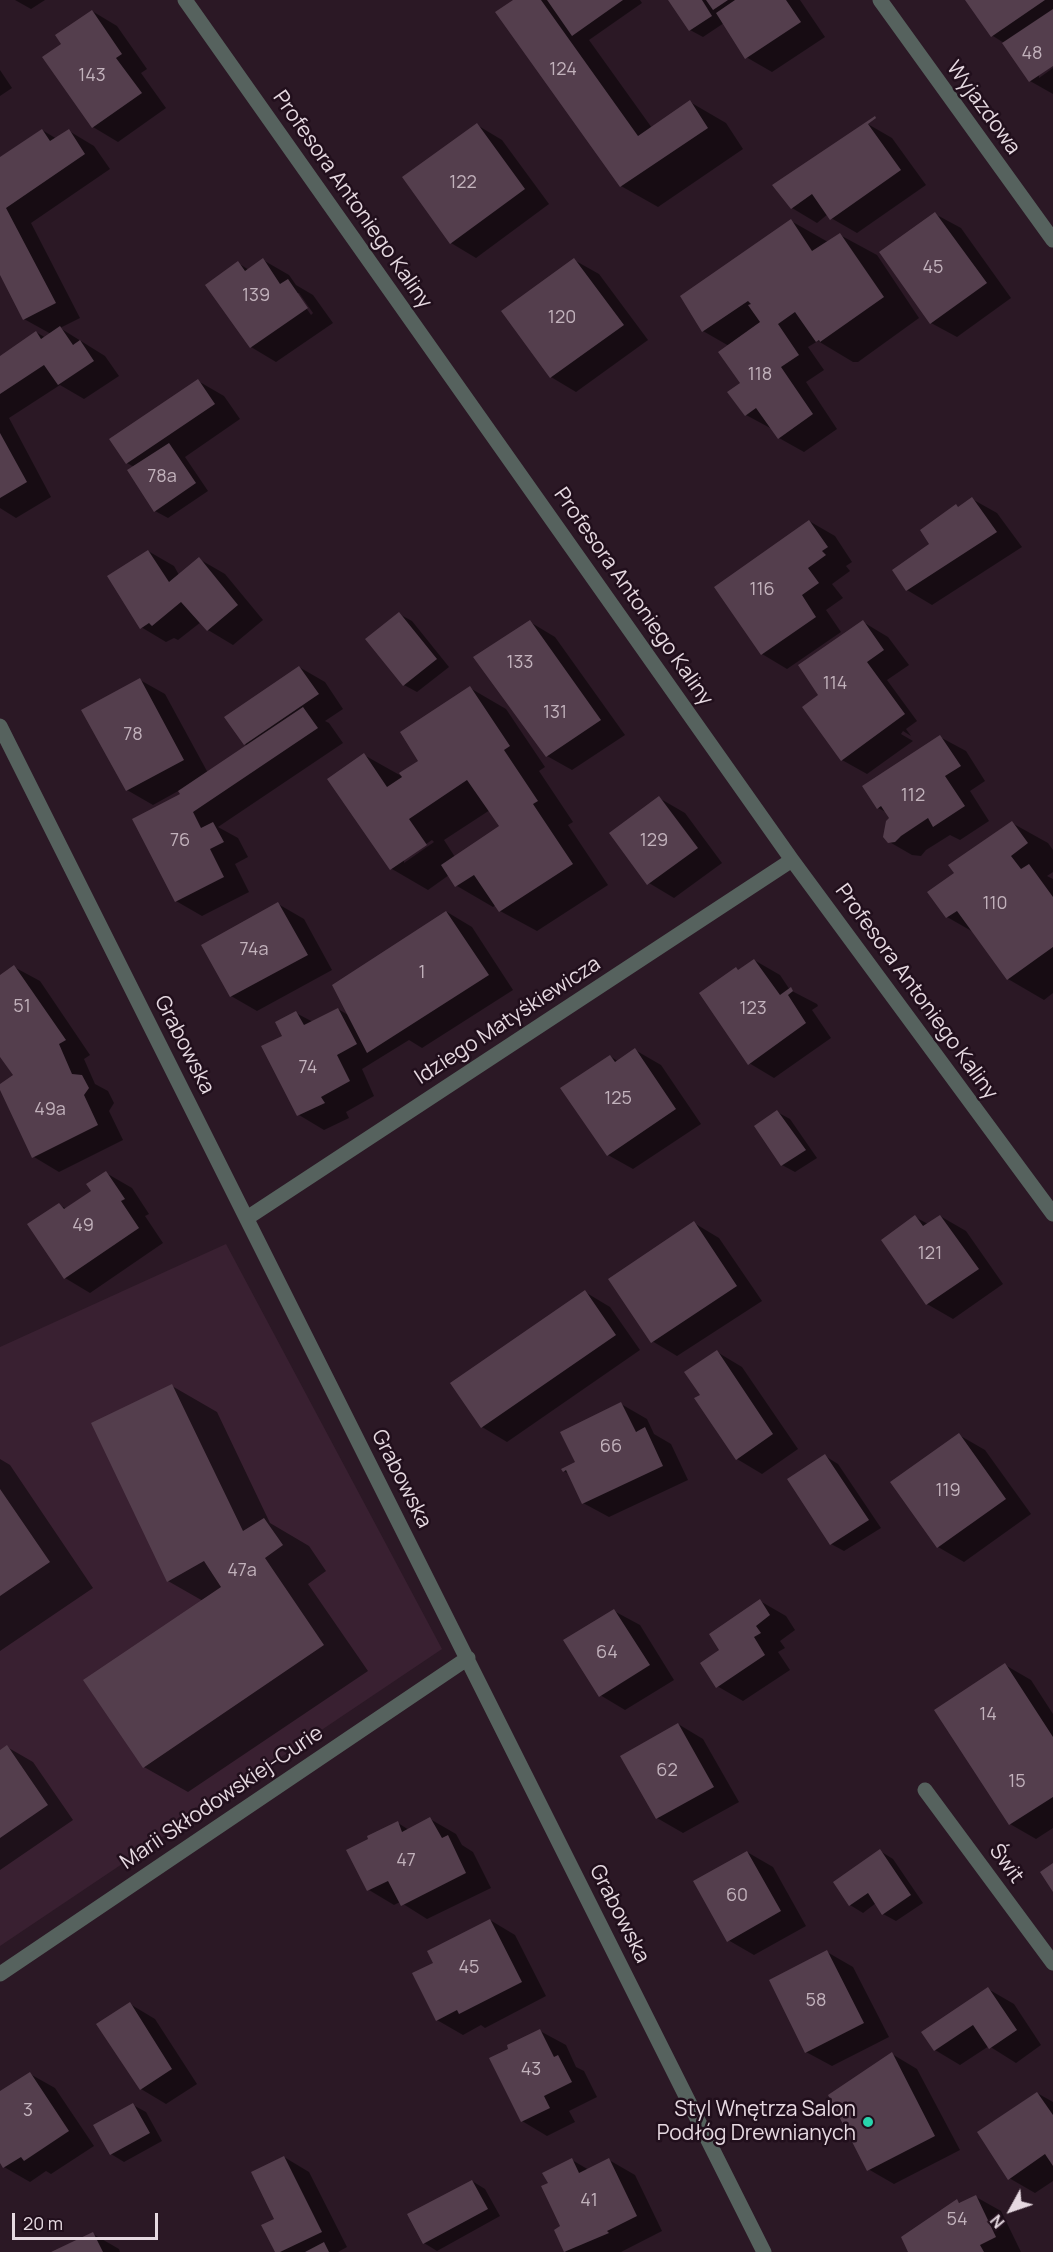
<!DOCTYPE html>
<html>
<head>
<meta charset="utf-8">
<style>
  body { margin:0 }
  #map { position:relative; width:1053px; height:2252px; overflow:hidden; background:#2b1825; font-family:Manrope,sans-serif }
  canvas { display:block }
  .north { position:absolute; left:981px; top:2180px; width:60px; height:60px; -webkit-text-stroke:4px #210f1c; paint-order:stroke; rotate:230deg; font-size:16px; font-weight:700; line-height:24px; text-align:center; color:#e6d9e1 }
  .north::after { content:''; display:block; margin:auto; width:21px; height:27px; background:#e6d9e1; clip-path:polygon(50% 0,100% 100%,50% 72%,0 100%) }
  .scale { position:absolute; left:12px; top:2213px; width:146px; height:27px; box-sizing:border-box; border:3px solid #e6d9e1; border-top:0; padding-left:8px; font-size:18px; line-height:21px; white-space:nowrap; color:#e6d9e1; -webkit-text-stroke:4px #210f1c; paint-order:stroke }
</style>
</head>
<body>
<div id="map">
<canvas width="1053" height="2252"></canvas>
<div class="north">N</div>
<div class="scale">20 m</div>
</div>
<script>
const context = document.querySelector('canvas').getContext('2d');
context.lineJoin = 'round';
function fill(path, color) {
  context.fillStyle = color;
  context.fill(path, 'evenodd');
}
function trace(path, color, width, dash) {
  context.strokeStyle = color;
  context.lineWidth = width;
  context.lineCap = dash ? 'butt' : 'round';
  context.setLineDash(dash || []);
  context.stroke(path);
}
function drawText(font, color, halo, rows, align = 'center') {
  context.font = font + ' Manrope,sans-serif';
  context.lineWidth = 5;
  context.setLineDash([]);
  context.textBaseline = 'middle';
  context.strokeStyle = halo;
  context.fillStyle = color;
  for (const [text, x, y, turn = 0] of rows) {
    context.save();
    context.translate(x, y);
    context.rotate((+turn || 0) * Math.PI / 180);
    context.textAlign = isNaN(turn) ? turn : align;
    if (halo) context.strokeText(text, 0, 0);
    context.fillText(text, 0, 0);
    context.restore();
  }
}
fill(new Path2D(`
  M226,1244L442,1649L0,1946V1347Z`), '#392031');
fill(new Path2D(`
  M15,0H45L31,9Z
  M516,0H640L642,3L589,40L652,128L690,102L726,123L743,149L658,207L621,186Z
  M670,0H800L825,37L772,72L746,57L724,23L703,37L690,30Z
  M966,0H1053V64L1039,74V78L1053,68V94L1030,81L1004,43L993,36Z
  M92,11L117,26L147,69L141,73L166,108L118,142L93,127L63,45Z
  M0,70L12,88L0,96Z
  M866,123L892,138L926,185L857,233L831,218L828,214L817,223L792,208Z
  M477,125L502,140L549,204L476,258L451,243Z
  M42,130L57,139L69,131L94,146L110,169L31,223L80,318L60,328L105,356L119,376L84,399L60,385L9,418L51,497L16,518L0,508V358L36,332L46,338L51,334L24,319L0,272V159Z
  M935,214L961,228L1011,298L957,337L931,323Z
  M791,221L828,242L840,235L877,255L919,318L858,362H853L818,341L808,347L824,370L806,382L837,429L804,452L779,438L772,429L746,415L742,384L729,346L703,331Z
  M263,260L289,275L296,285L313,295L333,323L276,362L251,347L238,263L249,270ZM296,293H299L313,313L311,315Z
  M574,260L599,274L648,340L576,392L551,377Z
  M198,381L224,396L240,419L185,457L208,491L168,518L155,511L134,467L127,463L112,440Z
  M972,499L997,513L1022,547L932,605L907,590L931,544L959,508Z
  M809,521L835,536L852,562L846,566L850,571L832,584L843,598L826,610L841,632L787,669L762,654Z
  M148,551L174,566L179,575L199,559L225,574L263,620L233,645L208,630L201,622L178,640L174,638L166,642L141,627Z
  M399,614L412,621L449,667L417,692L404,685Z
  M530,622L555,637L625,735L572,770L547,756Z
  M863,622L888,637L909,665L887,680L917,721L906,729L911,736L903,731L901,734L913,741L867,774L842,760L820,696Z
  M299,667L325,682L343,709L325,721L329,723L343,743L218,827L238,838L248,857L235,864L249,892L202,916L176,901L134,820L183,795L180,790L153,805L127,790L140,680L165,694L208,773L248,746L245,744Z
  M470,688L506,709L545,767L539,771L573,822L568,825L608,885L537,931L500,911L496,905L493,907L457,886L449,875L428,890L392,869L329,780L364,755L405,778L420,761ZM490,810L501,827L455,857L444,840ZM432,840L434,842L404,863V859Z
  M940,737L966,751L985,781L970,791L989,821L960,840L950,835L926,850L921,856L912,855L886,840L891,819L888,813L878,808Z
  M659,798L685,813L722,863L674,898L649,883Z
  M1012,823L1048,843L1053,850V872L1047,876L1053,879V993L1044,1000L1008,979L975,933L947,917L930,892L956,873Z
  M278,904L304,919L332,970L257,1011L231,996Z
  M447,912L472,927L513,990L422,1048L409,1040L362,1069L374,1096L346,1112L349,1118L324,1130L299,1115L285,1037L296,1013L313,1022L338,1009L350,1016Z
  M754,960L780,975L790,990L817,1004L818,1006L812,1010L831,1038L774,1078L749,1063L740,971Z
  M14,967L40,981L90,1055L84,1059L95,1084L108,1091L114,1103L109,1111L123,1140L59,1172L34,1157L0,1086L15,1076L0,1054V976Z
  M635,1050L661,1065L701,1124L633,1169L608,1155L610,1056L619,1062Z
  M777,1112L790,1119L817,1158L795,1172L782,1165Z
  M106,1173L132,1188L149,1214L145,1216L163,1243L90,1293L65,1278L59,1205L67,1209L93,1192Z
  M940,1216L966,1231L1003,1284L953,1319L927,1304L883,1240L915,1217L928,1224Z
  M694,1223L719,1238L762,1301L677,1356L652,1341Z
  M585,1292L610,1307L640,1350L507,1442L482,1427Z
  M717,1352L742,1367L798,1449L762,1474L737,1459L702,1395Z
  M172,1386L217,1412L270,1523L309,1546L326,1571L308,1584L368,1671L188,1792L144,1767L203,1601L168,1581Z
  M621,1404L647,1419L654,1434L671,1444L688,1480L609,1517L583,1503L569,1474L564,1471L577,1462Z
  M959,1435L985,1450L1031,1514L964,1562L938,1547Z
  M825,1456L838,1464L881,1528L844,1551L831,1544Z
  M0,1459L10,1465L93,1588L0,1651Z
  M760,1601L786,1616L795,1630L780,1641L785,1648L778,1652L790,1670L743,1701L717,1686L721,1651Z
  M614,1611L640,1625L674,1680L625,1710L600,1695Z
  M1005,1665L1031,1680L1053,1714V1828L1036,1839L1010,1824L936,1710Z
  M678,1724L703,1739L739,1802L683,1833L657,1818Z
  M7,1747L33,1762L73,1820L0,1870V1752Z
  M430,1819L456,1834L462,1845L473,1852L491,1888L427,1919L400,1902L394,1905L369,1890L398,1823L409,1830Z
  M880,1851L893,1859L923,1903L896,1921L883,1914L876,1903L863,1913L850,1905Z
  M747,1852L773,1867L806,1926L754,1955L728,1940Z
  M490,1920L515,1935L546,1996L485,2028L481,2025L463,2035L437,2020L435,1964Z
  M827,1952L853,1967L889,2037L832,2066L806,2052Z
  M988,1989L1014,2004L1041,2045L1016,2063L989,2046L960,2065L935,2050Z
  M130,2004L155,2019L197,2084L166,2104L141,2089Z
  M540,2031L566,2045L576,2067L584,2071L597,2097L569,2111L575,2122L547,2136L522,2121L510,2050Z
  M892,2054L917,2069L960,2150L894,2184L868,2169Z
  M30,2074L55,2088L94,2146L51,2174L46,2171L30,2182L4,2167L0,2161V2093Z
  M1037,2093L1053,2102V2181L1035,2193L1009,2178Z
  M133,2105L146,2112L162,2141L124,2162L111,2154Z
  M284,2157L309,2172L347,2247L338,2252H277L276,2220Z
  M572,2160L589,2170L609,2160L635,2175L662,2231L621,2252H566L556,2230L562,2227L550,2184Z
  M472,2181L485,2189L500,2216L437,2251L424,2243Z
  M976,2197L1001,2211L1021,2252H910L957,2201L962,2204Z
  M93,2234L119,2249L120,2252H55Z`), '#0007');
fill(new Path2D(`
  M513,0H541L638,136L690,100L708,128L620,187L495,12Z
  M547,0H623L572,36Z
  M668,0H702L712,16L689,31Z
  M706,0H728L713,10Z
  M735,0H786L801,22L745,59L716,13Z
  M965,0H1045L991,37Z
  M1053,9V66L1029,82L1002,43Z
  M92,10L122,54L116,58L142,93L92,128L42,57L61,44L55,35Z
  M875,116L876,118L868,124L901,170L830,220L812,194L791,209L772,185Z
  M477,123L525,189L450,244L402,177Z
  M42,129L50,141L69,129L85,154L6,208L56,303L23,320L0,275V157Z
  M935,212L987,283L930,324L879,252Z
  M791,219L812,251L840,233L884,297L820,342L819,340L816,342L795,312L778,324L799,355L781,367L813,414L778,439L756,408L745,416L727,392L740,383L718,352L760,322L748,305L751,304L748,301L702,332L680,296Z
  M263,258L280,284L288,279L308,308L250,348L205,285L238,261L245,271Z
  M574,258L624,325L550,378L501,311Z
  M60,326L73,345L80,340L94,361L58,385L44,365L0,394V356L36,331L41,339Z
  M198,379L215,404L126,464L109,439Z
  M0,433L27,482L0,498Z
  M169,443L196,483L154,512L127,470Z
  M972,497L997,532L906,591L892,570L929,544L920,530L956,504L958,507Z
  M809,520L828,547L822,551L826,555L808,568L819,583L802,595L816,617L761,655L714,587Z
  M148,550L169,582L199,557L238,605L207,631L181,602L152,626L149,623L140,629L107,576Z
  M399,612L437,659L403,686L365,639Z
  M530,620L601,720L546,757L473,657Z
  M863,620L884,650L867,662L905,714L841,761L802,707L818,695L798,665Z
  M299,666L319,694L244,745L224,717Z
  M140,678L184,760L126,791L81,710Z
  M470,686L510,746L504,750L538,801L533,804L573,864L499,912L474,875L455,887L441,865L499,826L467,780L409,819L427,845L390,870L327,779L364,753L387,787L402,777L399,773L418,761L400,732Z
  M303,707L318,728L193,812L201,828L213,822L224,842L210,849L224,877L175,902L132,819L180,794L178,791Z
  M940,735L961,766L945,776L965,806L933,827L928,818L901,836L895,842L888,843L883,837L886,821L889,818L881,806L877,809L862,786Z
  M659,796L698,848L647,885L609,833Z
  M1012,821L1028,843L1011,856L1021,869L1029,864L1053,897V947L1007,980L957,911L946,918L927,892L954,873L948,865Z
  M278,902L308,955L230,997L201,945Z
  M446,911L489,975L367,1053L332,985Z
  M754,959L780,995L791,987L793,991L788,995L806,1023L748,1065L699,993L736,967L738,970Z
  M14,965L66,1040L59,1044L72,1074L82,1075L89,1088L84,1095L98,1125L32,1158L0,1090V1084L13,1075L0,1057V975Z
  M338,1008L357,1044L337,1055L350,1081L321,1097L325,1103L297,1116L261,1046L282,1036L275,1022L296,1011L304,1025Z
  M635,1048L676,1109L607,1156L560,1088L610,1055L615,1062Z
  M777,1110L806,1150L781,1166L754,1126Z
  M106,1171L125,1199L121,1201L139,1228L64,1279L27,1224L59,1203L64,1209L91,1191L86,1184Z
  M915,1215L923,1226L940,1215L979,1269L926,1305L881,1240Z
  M694,1221L737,1286L651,1343L608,1279Z
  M585,1290L616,1335L481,1428L450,1383Z
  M717,1350L773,1434L736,1460L694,1398L700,1395L684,1372Z
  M172,1384L243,1531L264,1518L283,1545L265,1558L324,1645L143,1768L83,1680L221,1587L204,1561L167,1582L91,1423Z
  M621,1402L636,1432L645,1427L663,1466L582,1504L566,1470L563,1472L561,1469L575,1462L560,1432Z
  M959,1433L1006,1499L937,1548L890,1482Z
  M825,1454L869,1520L830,1545L787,1479Z
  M0,1489L50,1562L0,1596Z
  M760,1599L770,1615L756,1626L761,1633L754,1637L765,1655L716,1688L700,1663L719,1650L709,1634Z
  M614,1609L650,1665L599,1697L563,1640Z
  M1005,1663L1053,1737V1797L1009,1825L934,1710Z
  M678,1723L714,1787L656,1819L620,1756Z
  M7,1745L48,1805L0,1838V1750Z
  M430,1817L442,1838L448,1835L466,1873L401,1906L388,1881L367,1891L346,1850L368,1839L367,1836L398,1821L402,1832Z
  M880,1849L911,1895L882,1915L868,1893L849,1906L833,1882Z
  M747,1851L781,1911L727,1942L693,1881Z
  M1053,1863V1892L1040,1872Z
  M490,1919L522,1982L459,2014L457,2010L436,2021L412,1973L433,1963L427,1951Z
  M827,1950L864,2023L805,2053L769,1980Z
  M988,1987L1017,2030L989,2049L973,2025L934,2051L921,2032Z
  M130,2002L172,2069L140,2090L96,2024Z
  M540,2029L554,2057L558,2055L572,2082L544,2096L550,2108L521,2122L489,2058L508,2049L507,2045Z
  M892,2052L935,2136L867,2171L828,2095Z
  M30,2072L69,2131L24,2161L21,2157L3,2168L0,2163V2091Z
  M1037,2092L1053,2115V2166L1045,2154L1008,2180L977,2132Z
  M133,2103L150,2133L110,2155L93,2125Z
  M284,2156L322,2232L280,2252H275L261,2225L274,2219L251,2172Z
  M572,2158L579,2173L609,2158L637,2216L607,2231L609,2233L564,2252L554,2230L560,2226L541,2186L548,2183L542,2173Z
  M472,2180L488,2209L423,2244L407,2214Z
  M976,2195L996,2237L980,2245L984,2252H908L901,2237L957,2199L959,2203Z
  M93,2232L103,2252H51Z
  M324,2242L329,2252H305Z`), '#543e4d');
trace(new Path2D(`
  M185,0L792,860L1053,1214
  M880,0L1053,240
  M0,726L764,2252
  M247,1218L792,860
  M925,1790L1053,1963
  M0,1974L468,1658`), '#56625e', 15);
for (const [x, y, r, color] of [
  [868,2122,6,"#28d5ad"]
]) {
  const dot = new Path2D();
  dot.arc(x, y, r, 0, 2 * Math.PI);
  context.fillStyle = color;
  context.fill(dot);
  trace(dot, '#210f1c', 2);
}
drawText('18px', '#c2b2bc', null, [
  ["48",1032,54],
  ["124",563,70],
  ["143",92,76],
  ["122",463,183],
  ["45",933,268],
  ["139",256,296],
  ["120",562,318],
  ["118",760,375],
  ["78a",162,477],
  ["116",762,590],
  ["133",520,663],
  ["114",835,684],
  ["131",555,713],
  ["78",133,735],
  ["112",913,796],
  ["76",180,841],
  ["129",654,841],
  ["110",995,904],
  ["74a",254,950],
  ["1",422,973],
  ["51",22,1007],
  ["123",753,1009],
  ["74",308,1068],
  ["125",618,1099],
  ["49a",50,1110],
  ["49",83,1226],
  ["121",930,1254],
  ["66",611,1447],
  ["119",948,1491],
  ["47a",242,1571],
  ["64",607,1653],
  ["14",988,1715],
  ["62",667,1771],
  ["15",1017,1782],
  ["47",406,1861],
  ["60",737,1896],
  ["45",469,1968],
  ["58",816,2001],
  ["43",531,2070],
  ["3",28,2111],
  ["41",589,2201],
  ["54",957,2220]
]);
drawText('21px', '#e6d9e1', '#210f1c', [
  ["Wyjazdowa",983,108,54],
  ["Profesora Antoniego Kaliny",352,200,55],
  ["Profesora Antoniego Kaliny",633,597,55],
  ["Profesora Antoniego Kaliny",916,992,54],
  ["Idziego Matyśkiewicza",508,1021,-33],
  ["Grabowska",184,1045,63],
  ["Grabowska",401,1479,63],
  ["Marii Skłodowskiej-Curie",222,1798,-34],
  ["Świt",1006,1864,54],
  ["Grabowska",619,1914,63]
]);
drawText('21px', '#e6d9e1', '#210f1c', [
  ["Styl Wnętrza Salon",856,2110],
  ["Podłóg Drewnianych",856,2134]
], 'right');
</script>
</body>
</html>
